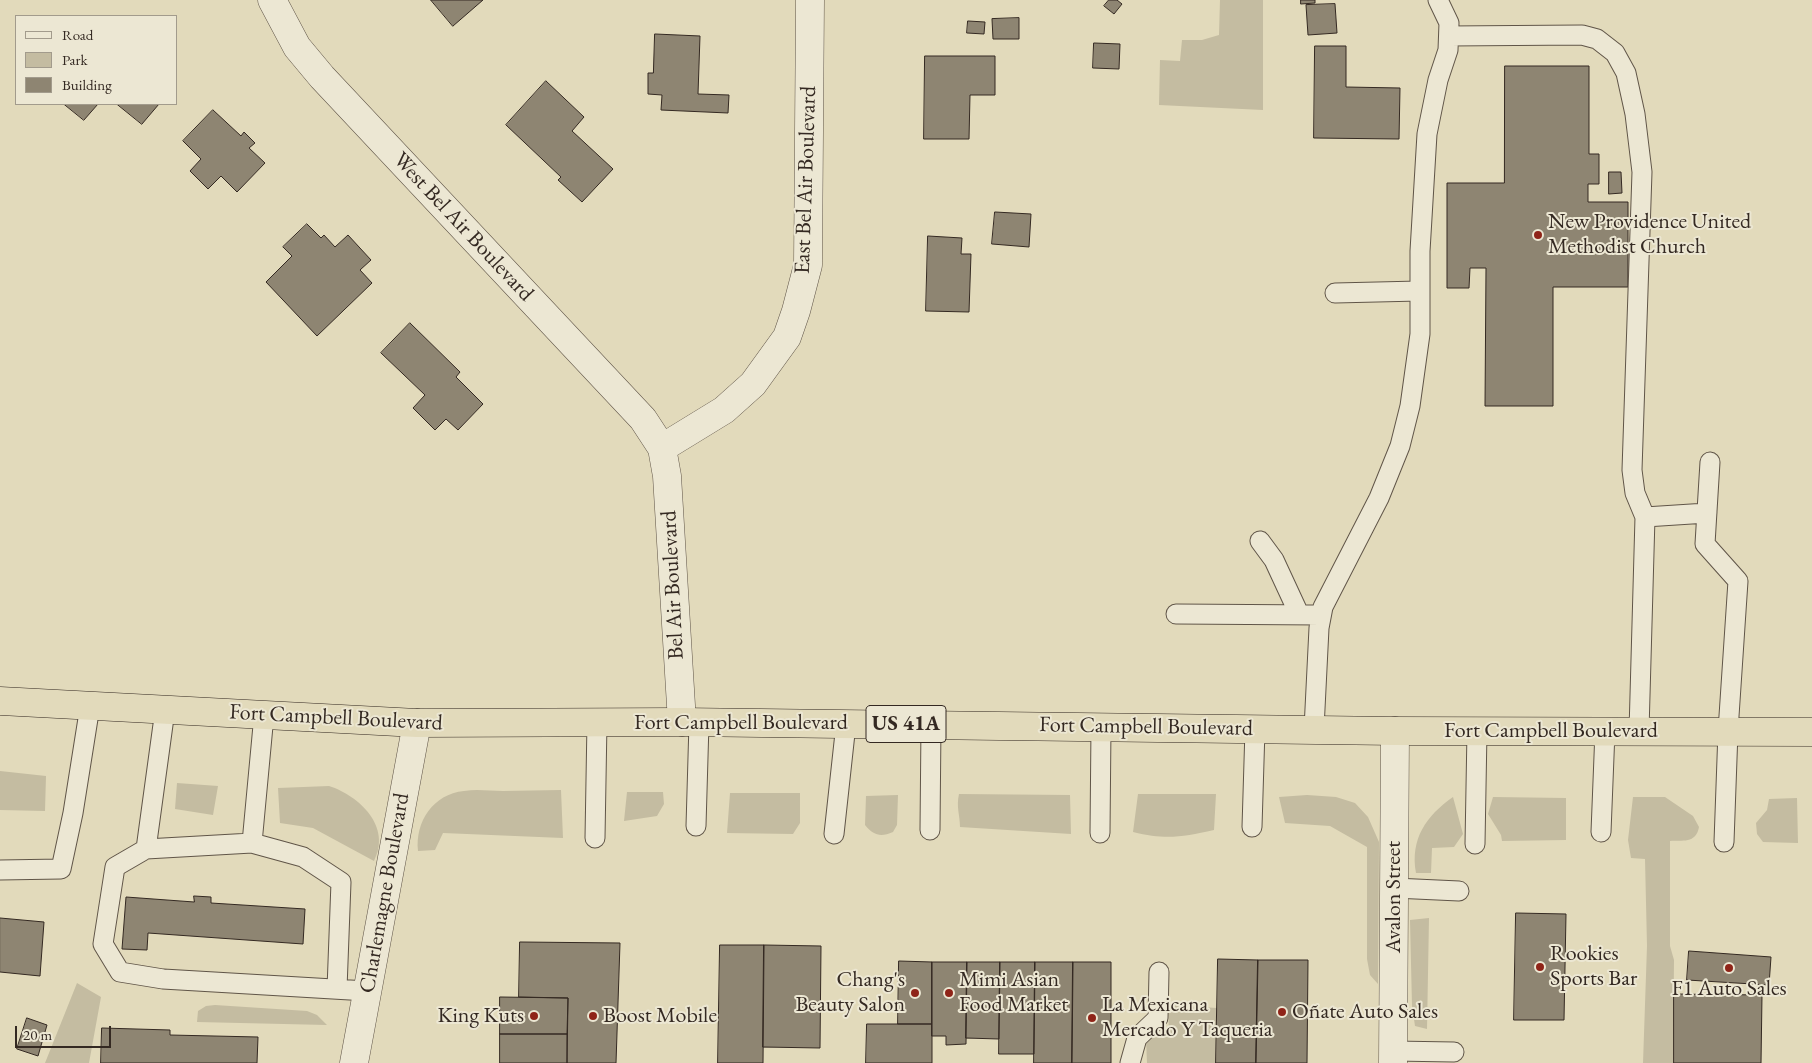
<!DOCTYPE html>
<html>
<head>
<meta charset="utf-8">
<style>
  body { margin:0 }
  #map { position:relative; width:1812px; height:1063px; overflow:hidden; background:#e2dabb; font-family:"EB Garamond",serif }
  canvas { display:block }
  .legend { position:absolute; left:15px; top:15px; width:162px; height:90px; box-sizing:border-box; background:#ece7d3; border:1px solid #a29b8c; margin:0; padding:6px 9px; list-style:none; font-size:15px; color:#342922 }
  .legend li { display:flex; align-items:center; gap:10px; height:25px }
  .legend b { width:25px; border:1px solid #a29b8c }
  .scale { position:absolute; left:15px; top:1026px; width:96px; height:22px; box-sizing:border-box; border:2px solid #342922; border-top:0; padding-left:6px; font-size:15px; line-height:18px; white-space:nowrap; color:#342922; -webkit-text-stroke:4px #ece7d3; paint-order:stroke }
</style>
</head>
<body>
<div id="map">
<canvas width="1812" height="1063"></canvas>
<ul class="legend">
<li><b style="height:6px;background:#ece7d3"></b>Road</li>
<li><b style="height:14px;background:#c4bca1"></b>Park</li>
<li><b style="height:14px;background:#8e8572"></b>Building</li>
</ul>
<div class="scale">20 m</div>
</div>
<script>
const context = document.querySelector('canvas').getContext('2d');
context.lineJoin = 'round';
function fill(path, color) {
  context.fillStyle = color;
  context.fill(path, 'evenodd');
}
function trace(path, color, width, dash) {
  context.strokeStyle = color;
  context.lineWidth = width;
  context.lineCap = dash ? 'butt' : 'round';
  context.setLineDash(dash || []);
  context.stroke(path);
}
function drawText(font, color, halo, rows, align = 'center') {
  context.font = font + ' "EB Garamond",serif';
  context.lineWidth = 4;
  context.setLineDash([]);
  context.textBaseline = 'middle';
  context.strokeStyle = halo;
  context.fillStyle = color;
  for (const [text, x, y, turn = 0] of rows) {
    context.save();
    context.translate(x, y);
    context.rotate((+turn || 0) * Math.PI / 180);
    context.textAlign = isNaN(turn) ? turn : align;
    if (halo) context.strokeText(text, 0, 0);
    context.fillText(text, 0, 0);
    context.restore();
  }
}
fill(new Path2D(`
  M1220,0H1263V110L1159,105L1160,60L1180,61L1182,40H1202L1219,35Z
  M0,771L46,776L45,811L0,810Z
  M177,783L218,786L213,815L175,809Z
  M329,786C360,796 392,827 374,861L313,828L280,823L278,788Z
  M561,790L563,838L443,833L435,850L418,851C415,822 433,794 464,791C477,789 490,791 503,791C522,791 541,790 561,790Z
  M627,792H663L664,804L657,816L624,821Z
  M730,793H800V823L793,834L727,833Z
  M959,794L1070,795L1071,834L960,827C960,815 956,807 959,794Z
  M1138,794H1216L1214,830C1182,837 1166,840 1133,832Z
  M898,795L897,825L893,832C881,837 874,836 865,825L866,796Z
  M1307,795L1336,797L1355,803L1368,817L1379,842L1378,984L1370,975L1367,959V847L1330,826L1285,823L1279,797Z
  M1453,797L1463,834L1454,847L1432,848L1431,873H1416C1410,839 1426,816 1453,797Z
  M1493,797L1566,798V840L1502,841L1501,835L1488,814Z
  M1633,797H1665L1693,816L1699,827C1696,844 1682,840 1670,841V946L1674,960L1673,1063H1643L1647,946L1645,859L1631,858L1628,840Z
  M1797,798L1798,843L1763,842L1757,834L1756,823L1767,810L1769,799Z
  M1429,918L1427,1029L1415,1026L1412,1006L1410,920Z
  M77,983L101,997L89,1063H45Z
  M215,1005L307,1011L317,1015L327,1025L197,1022L198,1011L206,1006Z
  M1168,1005L1217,1008L1216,1063H1147L1146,1039L1169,1035Z`), '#c4bca1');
const building = new Path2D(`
  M431,0H483L453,26Z
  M1109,0H1117L1122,4L1114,14L1104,6Z
  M1301,0H1315V3L1301,4Z
  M1335,4L1337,33L1308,35L1306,5Z
  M1019,18V39H993L992,19Z
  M968,21L985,22L984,34L967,33Z
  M655,34L700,36L698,94L729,95L728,113L661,110L662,95L648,94V73H653Z
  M1094,43L1120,44L1119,69L1093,68Z
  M1315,46H1346V87L1400,88L1399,139L1314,138Z
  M925,56H995V95H970L969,139H924Z
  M1505,66H1589V154H1599V184H1588V202H1628V287H1553V406H1485L1486,268H1470L1469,288H1447V183H1504Z
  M546,81L584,117L572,131L613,169L582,202L558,180L561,177L506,125Z
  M64,104H98L84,120Z
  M117,104H159L142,124Z
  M213,110L241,136L244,132L255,143L249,148L265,163L237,192L221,176L208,189L190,171L201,159L183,141Z
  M1609,172H1621L1622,193L1609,194Z
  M995,212L1031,214L1029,247L992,244Z
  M307,224L321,238L324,235L335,247L348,235L371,260L360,270L372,283L317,336L266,282L292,256L283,247Z
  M928,236L962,238L961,254H971L969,312L926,311Z
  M410,323L460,372L456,377L483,404L458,430L446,419L435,430L413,408L425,395L381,353Z
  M194,896L211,897V903L305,909L303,944L148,933L147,950L122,949L126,897L194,902Z
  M1516,913L1566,914L1564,1020H1514Z
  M0,918L44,922L40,976L0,972Z
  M520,942L620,943L616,1063H567L568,998L519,997Z
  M720,945H764L763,1063H718Z
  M764,945L821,946L820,1048L763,1047Z
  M1689,951L1771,957L1769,985L1687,980Z
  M1218,959L1258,960L1256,1063H1216Z
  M1258,960H1308L1307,1063H1256Z
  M899,961L932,962V1024H898Z
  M932,962H967L966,1044L946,1045V1036H932Z
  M967,962H1000L999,1039L966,1038Z
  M1000,962H1035L1034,1054H999Z
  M1035,962H1073L1072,1063H1034Z
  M1073,962H1111V1063H1072Z
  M1674,994L1762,995L1761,1063H1674Z
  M500,997L568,998L567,1034H500Z
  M27,1018L47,1025L38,1056L17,1049Z
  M867,1024H932V1063H866Z
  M102,1028L170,1030V1035L258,1037L257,1063H101Z
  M500,1034H567V1063H500Z`);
fill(building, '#8e8572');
trace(building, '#342922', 1);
const lane = new Path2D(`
  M1449,36L1582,35L1597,39L1615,53L1626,73L1635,114L1642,172L1632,470L1635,493L1645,517L1639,731
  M1335,293L1419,291
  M1710,462L1705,544L1738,581L1728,731L1724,842
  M1645,517L1707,513
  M1260,541L1274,560L1299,614
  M1176,614L1321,615
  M165,710L146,849L115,867L103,944L120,972L163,979L367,991
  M264,715L252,843L303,857L341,882L337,989
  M1314,729L1319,628L1323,607L1379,498L1400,446L1410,406L1420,334V251L1427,134L1438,80L1448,50L1449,23L1438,0
  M696,826L699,723
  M1252,827L1255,729
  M930,830L931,725
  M1601,832L1605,731
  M1100,833L1101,727
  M834,834L846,724
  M595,838L597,722
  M1475,844L1477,731
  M146,849L252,843
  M0,870L61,869L73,813L90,706
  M1394,888L1459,891
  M1393,1051L1454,1052
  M1130,1063L1137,1038L1158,1018L1159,972`);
const street = new Path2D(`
  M272,0L297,47L322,77L643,419L662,448L667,476L682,722
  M662,448L724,410L753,384L787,337L796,311L808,265L810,0
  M354,1063L417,723
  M1393,1063L1395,731`);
const highway = new Path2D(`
  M0,701L417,723L682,722L1395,731L1812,732`);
trace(lane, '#605548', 21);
trace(street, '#605548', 29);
trace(highway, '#342922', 29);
trace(lane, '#ece7d3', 19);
trace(street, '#ece7d3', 28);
trace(highway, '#e2dabb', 28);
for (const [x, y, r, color] of [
  [1538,235,5,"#8f2418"],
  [1540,967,5,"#8f2418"],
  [1729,968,5,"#8f2418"],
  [915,993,5,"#8f2418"],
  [949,993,5,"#8f2418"],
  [1282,1012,5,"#8f2418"],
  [534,1016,5,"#8f2418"],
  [593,1016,5,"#8f2418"],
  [1092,1018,5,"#8f2418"]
]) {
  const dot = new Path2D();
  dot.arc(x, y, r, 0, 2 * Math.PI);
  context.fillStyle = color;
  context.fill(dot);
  trace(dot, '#ece7d3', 2);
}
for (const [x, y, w] of [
  [906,724,80]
]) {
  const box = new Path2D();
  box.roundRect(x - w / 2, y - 18.5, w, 37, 4);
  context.fillStyle = '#ece7d3';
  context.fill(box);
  trace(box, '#342922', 1);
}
drawText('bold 21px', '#342922', null, [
  ["US 41A",906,724]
]);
drawText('22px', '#342922', '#ece7d3', [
  ["East Bel Air Boulevard",806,180,-88],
  ["West Bel Air Boulevard",463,227,47],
  ["Bel Air Boulevard",673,585,-93],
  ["Fort Campbell Boulevard",336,718,3],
  ["Fort Campbell Boulevard",741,723],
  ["Fort Campbell Boulevard",1146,727,1],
  ["Fort Campbell Boulevard",1551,731],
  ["Charlemagne Boulevard",385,893,-80],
  ["Avalon Street",1394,897,-90]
]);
drawText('22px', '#342922', '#ece7d3', [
  ["New Providence United",1548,222],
  ["Methodist Church",1548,247],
  ["Rookies",1550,954],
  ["Sports Bar",1550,979],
  ["Chang's",905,980,"right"],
  ["Beauty Salon",905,1005,"right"],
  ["Mimi Asian",959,980],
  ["Food Market",959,1005],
  ["F1 Auto Sales",1729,989,"center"],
  ["La Mexicana",1102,1005],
  ["Mercado Y Taqueria",1102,1030],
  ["Oñate Auto Sales",1292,1012],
  ["King Kuts",524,1016,"right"],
  ["Boost Mobile",603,1016]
], 'left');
</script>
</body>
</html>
